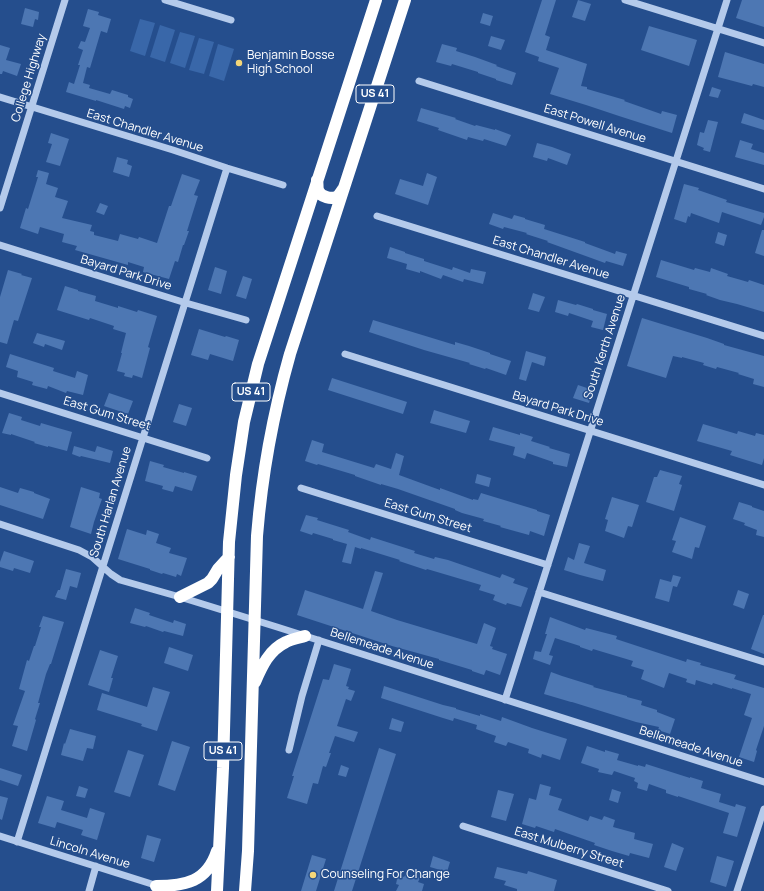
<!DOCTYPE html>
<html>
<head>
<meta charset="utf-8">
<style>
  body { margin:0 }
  canvas { display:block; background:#254e8d }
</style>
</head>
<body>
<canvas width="764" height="891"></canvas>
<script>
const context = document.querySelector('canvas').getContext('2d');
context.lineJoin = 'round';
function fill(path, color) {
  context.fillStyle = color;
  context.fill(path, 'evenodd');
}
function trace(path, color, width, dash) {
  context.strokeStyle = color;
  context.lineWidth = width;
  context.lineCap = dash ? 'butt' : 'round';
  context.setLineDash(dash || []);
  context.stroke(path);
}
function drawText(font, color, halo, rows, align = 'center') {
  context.font = font + ' Manrope,sans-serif';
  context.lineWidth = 3;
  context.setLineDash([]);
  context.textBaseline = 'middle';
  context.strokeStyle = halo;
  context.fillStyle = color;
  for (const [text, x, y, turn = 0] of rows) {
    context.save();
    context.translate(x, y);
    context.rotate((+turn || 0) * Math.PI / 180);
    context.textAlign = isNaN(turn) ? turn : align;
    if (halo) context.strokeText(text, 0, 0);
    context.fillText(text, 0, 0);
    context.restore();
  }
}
fill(new Path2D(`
  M140,19L155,23L145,56L130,51Z
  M160,25L175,30L165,62L150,57Z
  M180,32L195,36L185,68L170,63Z
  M199,38L214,42L204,74L189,70Z
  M218,44L234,49L224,81L209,76Z`), '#3967a9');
fill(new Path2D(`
  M542,0H556L545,35L550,37L546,50L587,64L581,86L587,87V89L625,100L624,101L661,114L662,111L677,115L672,133L619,116L586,105L550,94L559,68L538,61L539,57L525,52Z
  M578,0L591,4L585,21L572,17Z
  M742,0H764V27L736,18Z
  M25,8L39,12L38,20L35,19L33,27L21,24Z
  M88,9L99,12L98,15L111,19L107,33L101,31L90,68L87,67L83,83L90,85L89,88L110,94L112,90L128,95V97L133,99L130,108L125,106L124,109L96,100V101L66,92L69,82L74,84L80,65H78L83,50L78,48L81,41L85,42L90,28L83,26Z
  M483,13L493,16L490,26L480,23Z
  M649,26L697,40L689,66L641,50Z
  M491,36L505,40L501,50L488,46Z
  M442,44L457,48L456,51L475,57L497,65L496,66L516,73L512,85L496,80V79L478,73V72L452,64L451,66L436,62Z
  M0,45L10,48L6,60L21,64L17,76L3,71L2,74H0Z
  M725,52L764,64V87L753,84L752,86L718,77Z
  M712,87L721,90L718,98L709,96Z
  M421,108L456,118L455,119L475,126L476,125L495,130V129L511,135L506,146L484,139L483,141L468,137L467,140L438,130L439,128L417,121Z
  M744,113L764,120V130L741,123Z
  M708,120L718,122L710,152L703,150L704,148L697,145L700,132L704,133Z
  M51,133L69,139L60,166L46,162L52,144L48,143Z
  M740,140L753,144L751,149L764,153V165L735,157Z
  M537,143L552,147L571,154L567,165L548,158L547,161L533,157Z
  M117,157L128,160L127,164L132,166L129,177L113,172Z
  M38,170L49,173L46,184L58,188L55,197L68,201L62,218L92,225L90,231L94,232V235L118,241L120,234L138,239L139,237L157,243L169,206H171L182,174L200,180L194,195L198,196L187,231H189L184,245H183L178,262L175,261L169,279L143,272L144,267L128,262V265L75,250L77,246L62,242L64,234L40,227L38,234L20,228L26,208L28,209L38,177H36Z
  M427,173L437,177L428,205L395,194L400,179L423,186Z
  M684,184L699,188L698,190L727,200L726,202L764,213V217L761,225L722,212L719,223L691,213L690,217L688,216L686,223L674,219Z
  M100,203L108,206L104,215L96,212Z
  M493,213L512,219L514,215L525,218V219L545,225L544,229L585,242V243L615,254L616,251L627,254L623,266L606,261L605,263L547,242L548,241L526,234L527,233L504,227L503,229L489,224Z
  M762,230H764V256L755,253Z
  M718,232L727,235L724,246L715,243Z
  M390,247L405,252V253L424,259V261L452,270L453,267L470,273L471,269L486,272L483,284L464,279L463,282L443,275L441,279L420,271V273L406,269L407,264L387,258Z
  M661,260L694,270L695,268L710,272L711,268L728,274L727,276L748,282L749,280L764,285V312L737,304L720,300L706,295L707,294L689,289V287L656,277Z
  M215,267L227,271L221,294L208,290Z
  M8,270L22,274L21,275L32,278L18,321L14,320L7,344L0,342V297Z
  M243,276L252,279L246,299L236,296Z
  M65,286L78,290V291L96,296L95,301L118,308V306L137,312L138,310L157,316L148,347L150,348L142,378L133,375L132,378L124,376L125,373L117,371L122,353H121L126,333L113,329L114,326L90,318L89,320L57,310Z
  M533,293L545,297L539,312L528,309Z
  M558,300L576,305L577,304L593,309V310L607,314L603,330L591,327L593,321L569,313L568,316L555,312Z
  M642,318L707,338L724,344V345L764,356V387L753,384L754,379L738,374L739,373L717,367L716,369L703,365L704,363L682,357V358L673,356L666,378L627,366Z
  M373,320L455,345V342L469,346L490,353V354L511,361L506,375L486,368L485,369L469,364L470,363L424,350L369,332Z
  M199,329L225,337L226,336L239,340L233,361L210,354L208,360L191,355Z
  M37,333L65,341L62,350L45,344L44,347L33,343Z
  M526,351L546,357L544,366L532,362L526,381L519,379Z
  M10,354L54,368L53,371L75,378L77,371L88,375L83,395L67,391L66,393L48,386L47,389L32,385L33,382L17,377L18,371L6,367Z
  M332,378L407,402L403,414L328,390Z
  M578,385L593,390L589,403L573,398Z
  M109,393L133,401L128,414L104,406Z
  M179,404L192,408L186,426L173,422Z
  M434,410L470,421L466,433L430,423Z
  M9,413L22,417L21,420L40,426L41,423L58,428L72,432L67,451L48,446V447L34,443L35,442L11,434V435L2,433Z
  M703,424L737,434L738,431L755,436L756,433L764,435V458L762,465L730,455L732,451L697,441Z
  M493,427L520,435V433L533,437L531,441L550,447L549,448L570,454L567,467L553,464V462L527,453L525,459L513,455L515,447L489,440Z
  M312,440L324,444L322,452L374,468L376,464L391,469L396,453L404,456L399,475L440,490V488L473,500V499L478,500L481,493L537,510V511L550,515L544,536L530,531L529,535L500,527L501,526L483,521L484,519L462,513L455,510V509L398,489L381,484V485L355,476V475L318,464L317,465L305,461Z
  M74,446L95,452L97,446L113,451L110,463L81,456L80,457L72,454Z
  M150,461L164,465L163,467L184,473V472L197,476L192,491L175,486L173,492L162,489L163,486L145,481Z
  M660,470L682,476L679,484L682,485L674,511L646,502L654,477H657Z
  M477,474L491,478L489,487L475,483Z
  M0,487L18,493L20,488L34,492V493L50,499L43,519L0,505Z
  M81,487L100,493L99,498L102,499L94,522L91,534L70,527Z
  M612,497L639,505L632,527L628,526L624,538L605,531L608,520L605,519Z
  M739,502L752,506V507L764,511V537L756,535L757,530L744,525L745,523L733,519Z
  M306,515L318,518L317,520L349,530L348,532L370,540L371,537L415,551L414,553L434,559L435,557L448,560L500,578L502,574L515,579L513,583L528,588L521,607L507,603L506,605L493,600L495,595L479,590L481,585L427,569L426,570L399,561L400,560L361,548V549L355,547L351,564L342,562L347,544L333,540V539L313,533L312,535L300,531Z
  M680,517L706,526L699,548L695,547L692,559L672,552L676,541L672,540Z
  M127,529L146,535L147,530L159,534L156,543L171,548L169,553L187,558L181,576L177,574L176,577L163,573L162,574L150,570V569L118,559Z
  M579,543L590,546L584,563L606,570L603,581L580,575L564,570L568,557L574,560Z
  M4,551L34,561L30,573L14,568L13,571L0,567V562Z
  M66,569L81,573L77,588L70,586L66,600L55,597L58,590H60Z
  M375,571L383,573L371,611L397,620L477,644L484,623L496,628L490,646L493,647L492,649L507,654L500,675L486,670L484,675L472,671V670L439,660V659L392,646L297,615L305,590L363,609Z
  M673,575L681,577L677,587L673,586L669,602L655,598L660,579L671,582Z
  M738,590L749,594L744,609L733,605Z
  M135,608L150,613L149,615L173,623L174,620L186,624L183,636L164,631L163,632L146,626L145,627L130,623Z
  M763,615H764V654L751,649Z
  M43,616L64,622L51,664H50L46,674L38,703H40L35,719L36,720L27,751L12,746L18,726L13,725L25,691L19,689L27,660L29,661L34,646H35L41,627H39Z
  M550,617L585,630L586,628L617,636L616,639L686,662L687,659L701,663L700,665L736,675L734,679L764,688V726L756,750L757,751L754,762L739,757L752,718L744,715L751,694L732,688V689L713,683L712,685L696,680L695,685L686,682L687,679L669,673L664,688L641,679L644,670L631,666L633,661L593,649L592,651L580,647V646L555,638L549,655L553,656L550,665L533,659L535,651L541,652L547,634H545Z
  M169,647L193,655L188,671L164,663Z
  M100,650L118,656L111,678H113L109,692L88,685Z
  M334,664L351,669L346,686L349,687L348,689L355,691L351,701L346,699L337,726L358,732L354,742L335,736L329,753H331L326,767L323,766L318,784L313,783L307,804L287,798L294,776H292L323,679L329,680Z
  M551,672L562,676L594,686L593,687L627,696V697L642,701L641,705L657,710V712L675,719L670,734L658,730L659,727L636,722L572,702H571L544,694Z
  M384,686L443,705L456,708V709L480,716V714L501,721L502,717L532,728L567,739L560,760L542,754L541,758L528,753L529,749L508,742L506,746L494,742L496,736L476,729L477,725L454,718L453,721L443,718L381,698Z
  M153,687L170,692L157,731L141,726L142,724L97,710L102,693L147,707Z
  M392,718L404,722L401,732L389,729Z
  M70,729L96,736L93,749L87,748L83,761L61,755L64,743L65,744Z
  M172,741L190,747L175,791L158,785Z
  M587,746L605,752V750L619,754L617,760L638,766V765L645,767L646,764L690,778V777L703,781L701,788L721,794L719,802L735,807L736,804L746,807L737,837L723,833L729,813L678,796V797L666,793V790L649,784L647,791L637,788L638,783L634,781L635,778L614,771L612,775L598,772L599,769L581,763Z
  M379,748L396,754L352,891H334Z
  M128,750L144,755L130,797L114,792Z
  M341,765L349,768L346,777L338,775Z
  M0,768L22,775L18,786L0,780Z
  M540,784L551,787L549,795L562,799L558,810L588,821L590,816L602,820L604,816L615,820L613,827L635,833L634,839L653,844L649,858L630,853L629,856L612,851L594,845L595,843L555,829L554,832L536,826L535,828L522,824L529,798L536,800Z
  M79,786L88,789L85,798L76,796Z
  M612,789L621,792L618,803L609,800Z
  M498,790L514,794L506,821L491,817Z
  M0,796L8,798L2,820L0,819Z
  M47,796L64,801L61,810L87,818L90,808L105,813L97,840L81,835L83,830L57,822L55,828L38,823Z
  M147,835L161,839L154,862L141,858Z
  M672,843L684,848L676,871L664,867Z
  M312,855L326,859L316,891H301Z
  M433,856L450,862L447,872L430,867Z
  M717,856L734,861L726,887L710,882Z
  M497,867L527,874L528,871L557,880L554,891H517V889L504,885L506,881L494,878Z
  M406,874L420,878L418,882L424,884L422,891H396L399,885L396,884L398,875L404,877Z`), '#4d77b3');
trace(new Path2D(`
  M165,0L231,20
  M625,0L764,43
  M419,81L764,189
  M0,97L173,150L227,168L283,185
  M0,208L65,0
  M377,216L764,336
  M0,245L186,303L246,320
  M345,354L764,485
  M0,393L207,458
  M301,488L548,565
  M0,524L79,550L92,557L111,574L120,580L180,597L277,627L764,782
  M539,592L764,662
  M505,700L727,0
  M289,750L302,696L319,640
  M463,826L668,891
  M0,836L158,886
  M17,842L227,168
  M89,891L96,866
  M737,891L764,809`), '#b4caeb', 7);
trace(new Path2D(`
  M317,180C318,183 317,187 318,190C320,197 332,200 338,196C340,194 342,190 344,188
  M180,597L208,583L212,579L218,569L229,557
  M255,682C262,666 269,650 286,642C292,639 298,638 305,636
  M156,886C185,886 207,882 217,851
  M217,891L223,768L229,542L236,475L244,422L258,364L376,0
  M245,891L248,851L257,536C262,474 273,414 290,354L405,0`), '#fff', 12);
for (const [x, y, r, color] of [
  [239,63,4,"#f4d678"],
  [313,875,4,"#f4d678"]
]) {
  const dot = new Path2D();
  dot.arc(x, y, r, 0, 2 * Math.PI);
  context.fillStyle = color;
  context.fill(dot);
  trace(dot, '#254e8d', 1.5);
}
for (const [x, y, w] of [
  [375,94,38],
  [251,392,38],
  [223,751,38]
]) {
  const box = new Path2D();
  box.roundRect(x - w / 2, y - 9, w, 18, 3);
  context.fillStyle = '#254e8d';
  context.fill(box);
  trace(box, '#fff', 1);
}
drawText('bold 11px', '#fff', null, [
  ["US 41",375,94],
  ["US 41",251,392],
  ["US 41",223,751]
]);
drawText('12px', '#fff', '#254e8d', [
  ["Benjamin Bosse",247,56],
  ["High School",247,70],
  ["Counseling For Change",321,875]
], 'left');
drawText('12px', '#fff', '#254e8d', [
  ["College Highway",29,78,-73],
  ["East Powell Avenue",595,124,17],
  ["East Chandler Avenue",145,131,17],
  ["East Chandler Avenue",551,258,17],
  ["Bayard Park Drive",126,273,17],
  ["South Kerth Avenue",605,347,-72],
  ["Bayard Park Drive",558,409,17],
  ["East Gum Street",107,414,17],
  ["South Harlan Avenue",111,502,-73],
  ["East Gum Street",428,516,17],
  ["Bellemeade Avenue",382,649,18],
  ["Bellemeade Avenue",691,747,18],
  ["East Mulberry Street",569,848,17],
  ["Lincoln Avenue",90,853,17]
]);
</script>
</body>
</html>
